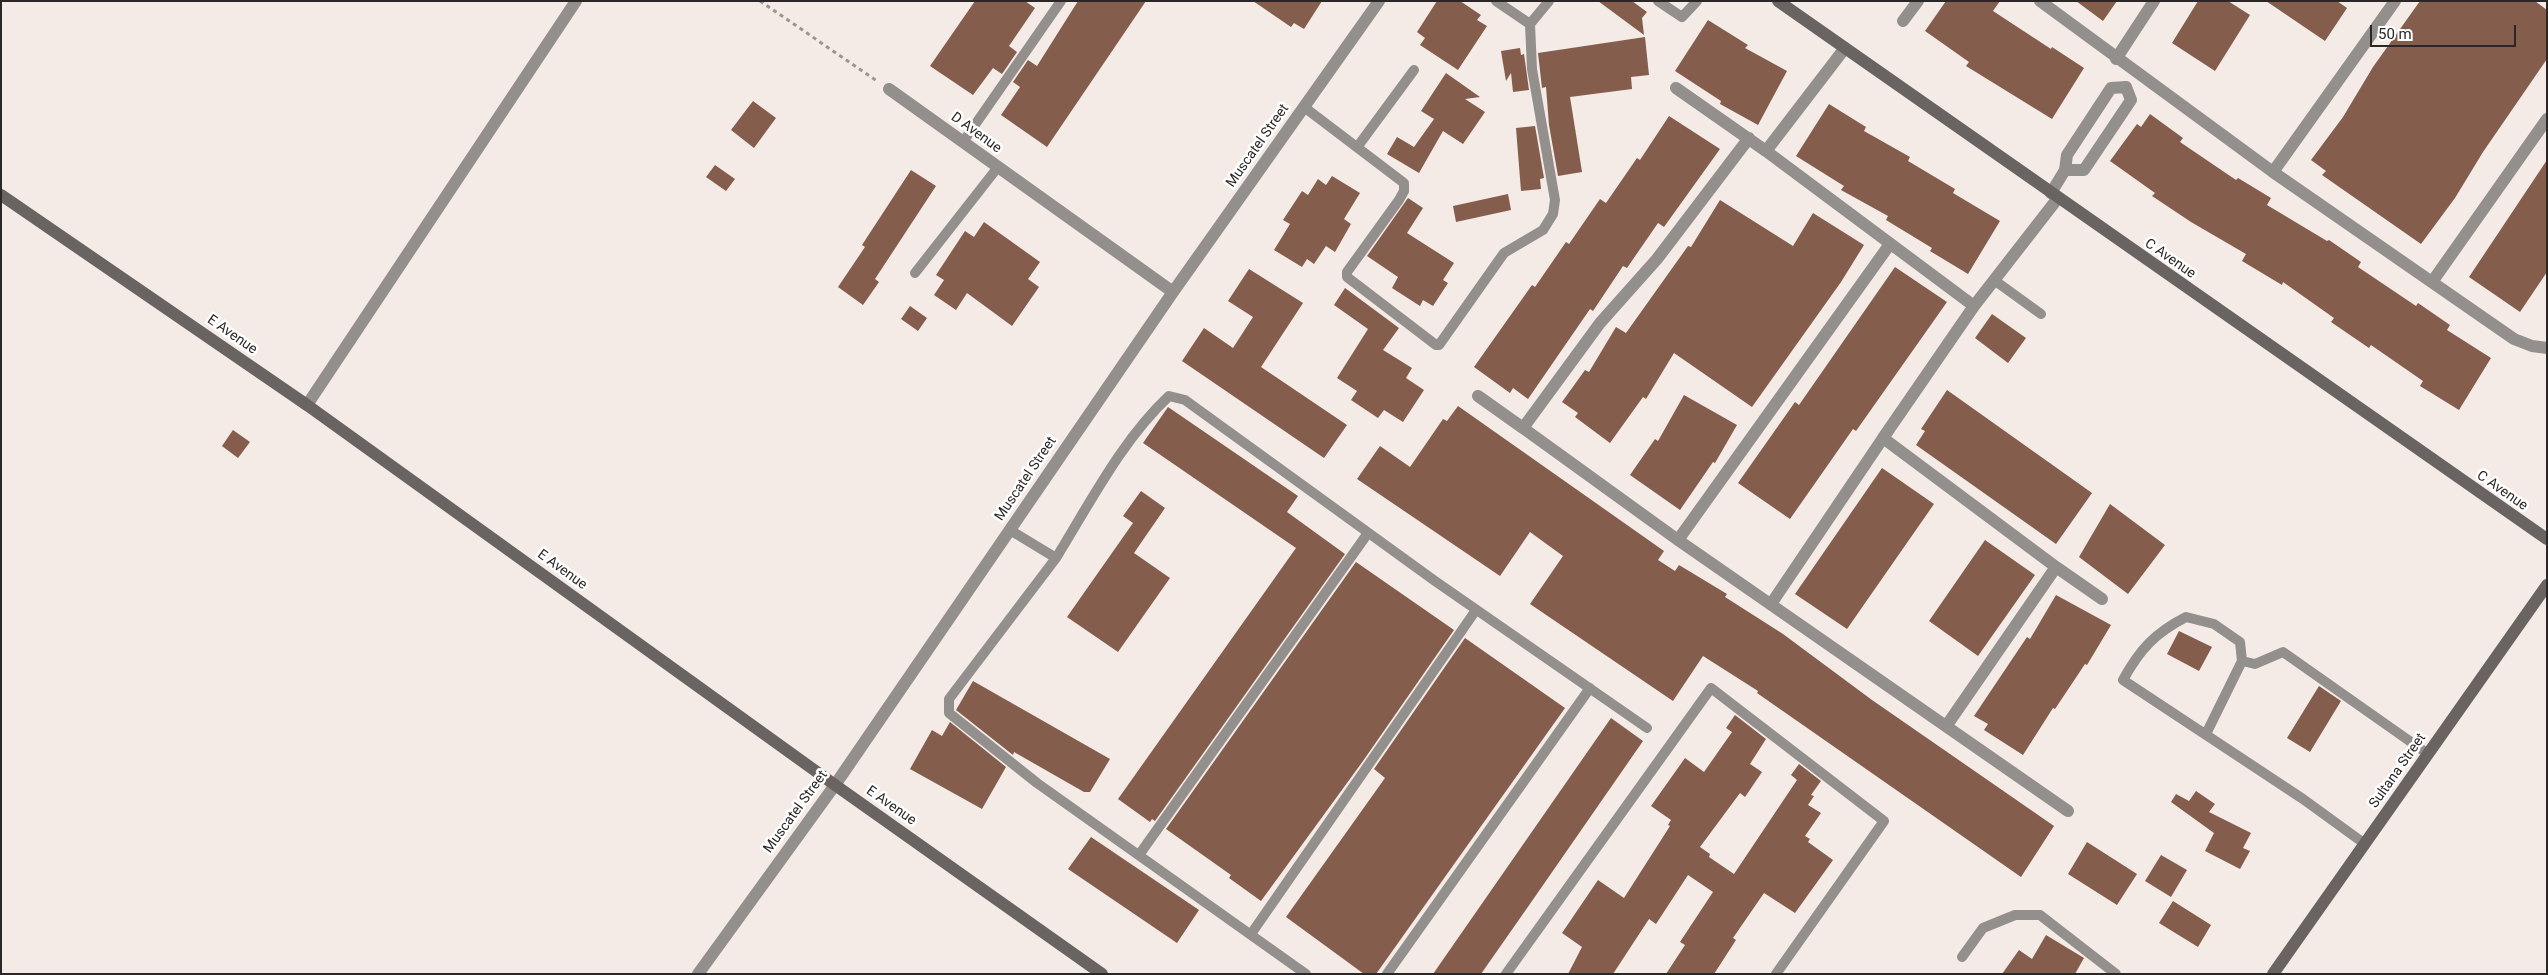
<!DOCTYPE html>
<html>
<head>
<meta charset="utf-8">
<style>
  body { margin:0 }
  #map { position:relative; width:2548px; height:975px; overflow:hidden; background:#f4eae6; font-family:Roboto,sans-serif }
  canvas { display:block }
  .frame { position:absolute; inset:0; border:2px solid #2b2726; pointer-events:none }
  .scale { position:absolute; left:2370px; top:25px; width:146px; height:22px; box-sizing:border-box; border:2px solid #2b2726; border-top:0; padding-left:6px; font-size:15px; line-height:18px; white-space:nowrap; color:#2b2726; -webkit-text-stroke:4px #fff; paint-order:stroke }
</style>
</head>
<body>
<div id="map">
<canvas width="2548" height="975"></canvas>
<div class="frame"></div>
<div class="scale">50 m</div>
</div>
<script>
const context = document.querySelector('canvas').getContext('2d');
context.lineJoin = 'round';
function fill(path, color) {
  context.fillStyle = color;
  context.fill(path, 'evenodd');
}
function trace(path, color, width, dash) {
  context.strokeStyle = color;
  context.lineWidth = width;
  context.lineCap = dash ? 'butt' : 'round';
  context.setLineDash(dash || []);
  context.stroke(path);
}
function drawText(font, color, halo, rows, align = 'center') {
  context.font = font + ' Roboto,sans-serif';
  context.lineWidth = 5;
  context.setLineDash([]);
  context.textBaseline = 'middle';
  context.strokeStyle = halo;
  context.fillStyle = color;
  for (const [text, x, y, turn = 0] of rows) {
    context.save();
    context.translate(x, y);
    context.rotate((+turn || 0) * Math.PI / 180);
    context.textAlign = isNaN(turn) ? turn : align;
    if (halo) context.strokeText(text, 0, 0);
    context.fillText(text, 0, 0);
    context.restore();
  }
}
fill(new Path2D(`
  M975,1H1025L1035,8L1009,46L1017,52L1002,74L993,68L973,95L930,66Z
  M1078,1H1146L1047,147L1001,115L1020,87L1013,82L1028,60L1037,66Z
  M1253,1H1322L1304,29L1294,23L1291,27Z
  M1437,1H1460L1481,15L1477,20L1487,26L1458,70L1420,45L1425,38L1417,32Z
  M1598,1H1632L1647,12L1642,18L1644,35Z
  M1946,1H2000L1993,11L2051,49L2052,47L2084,68L2052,119L1966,66L1969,62L1925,31Z
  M2076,1H2117L2103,21Z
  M2198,1H2228L2250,15L2215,71L2172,43Z
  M2266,1H2337L2347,8L2325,41Z
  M2420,1H2535L2547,10V59L2483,152L2455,198L2421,244L2322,175L2326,171L2311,160L2343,117L2373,67Z
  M1708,20L1748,45L1745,48L1787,71L1758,125L1720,104L1721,101L1675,71Z
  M1645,37L1649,75L1631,77L1632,89L1570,97L1582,172L1558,176L1549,125L1546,87L1542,88L1538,53Z
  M1520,48L1521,55L1524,54L1529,90L1513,92L1511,73L1506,81L1501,51Z
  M1446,73L1480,97L1465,99L1485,112L1463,144L1443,131L1419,173L1387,154L1397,137L1414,147L1434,119L1421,111Z
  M753,101L776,118L754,148L731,130Z
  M1829,104L1866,127L1864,131L1910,157L1908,161L1955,189L1953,193L2000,221L1968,274L1930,251L1932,248L1886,220L1888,216L1841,190L1844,186L1796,156Z
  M2150,114L2183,138L2180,142L2236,180L2238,178L2271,198L2267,205L2327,241L2329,240L2361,262L2358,267L2416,306L2418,303L2450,325L2447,330L2491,358L2459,410L2420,386L2423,381L2371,345L2369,348L2331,322L2334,318L2283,282L2282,285L2242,261L2246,254L2191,222L2152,196L2155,193L2110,161L2137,124L2141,127Z
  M1669,116L1720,149L1664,227L1658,223L1627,268L1623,266L1593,311L1590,309L1528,399L1513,388L1510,393L1474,367L1532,285L1535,287L1566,242L1569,244L1600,199L1606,203L1637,158L1640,160Z
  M1535,126L1544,178L1540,179L1541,189L1521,191L1516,128Z
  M2547,160V272L2520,312L2469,277Z
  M715,165L735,179L726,191L706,177Z
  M911,170L936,186L875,279L879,282L863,305L838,287L865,247L862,245Z
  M1332,176L1360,193L1344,219L1351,224L1335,252L1326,246L1314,264L1307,259L1302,267L1274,250L1290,224L1283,220L1302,191L1308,195L1318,179L1326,185Z
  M1508,194L1511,210L1456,222L1453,206Z
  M1408,198L1423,208L1407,233L1454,263L1443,280L1448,283L1433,306L1423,300L1420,306L1392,288L1398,277L1367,256Z
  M1720,200L1793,246L1813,213L1864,245L1841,282L1752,407L1674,353L1646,399L1643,397L1610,443L1575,417L1578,413L1562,402L1585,370L1589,372L1616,327L1626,333L1688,246L1691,247Z
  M984,222L1040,262L1028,279L1039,287L1012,326L967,293L956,310L934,295L944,280L936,275L965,231L974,237Z
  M1895,267L1947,302L1856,431L1853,429L1790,519L1738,483L1795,402L1799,405Z
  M1249,269L1303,303L1261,367L1347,425L1324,458L1182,361L1204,328L1233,348L1253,317L1228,301Z
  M1345,288L1399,328L1383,350L1412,368L1406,378L1424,390L1403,422L1384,410L1378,418L1351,400L1357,391L1337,378L1368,329L1334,305Z
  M910,306L927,318L918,331L901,319Z
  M1992,314L2026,338L2008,363L1975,338Z
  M1947,390L2092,493L2056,544L1916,445L1925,431L1921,429Z
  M1684,395L1737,425L1715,463L1713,462L1680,510L1630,475L1655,439L1658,441Z
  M1458,406L1664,551L1658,560L1675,571L1679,565L1727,594L1725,597L1783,634L1872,700L2054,826L2021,877L1757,693L1758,691L1703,656L1673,701L1530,604L1563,556L1530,532L1500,576L1357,479L1380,446L1410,467L1443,419L1447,421Z
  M1168,407L1298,496L1287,512L1345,554L1155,821L1152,819L1150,822L1118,799L1296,548L1143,443Z
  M233,430L250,442L238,458L222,446Z
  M1882,468L1934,504L1847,629L1795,594Z
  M1141,491L1165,508L1134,553L1170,578L1118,652L1067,617L1133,523L1123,516Z
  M2110,504L2165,545L2128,594L2079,557Z
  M1985,540L2035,575L1978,656L1929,621Z
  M1356,562L1454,630L1363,761L1261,901L1229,878L1231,875L1166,829Z
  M2056,595L2111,625L2087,665L2085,664L2055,709L2053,708L2023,755L1984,730L1988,724L1974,716L2027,637L2030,639Z
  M2179,631L2212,647L2199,671L2167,654Z
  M1465,638L1565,708L1376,974H1364L1286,917L1385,778L1374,769Z
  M973,681L1110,759L1090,792H1084L1014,752L1013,755L956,710Z
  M2319,686L2341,701L2310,752L2287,738Z
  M1735,715L1766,739L1750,764L1762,772L1745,797L1740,793L1700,847L1710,854L1709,857L1734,874L1797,780L1791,775L1799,764L1821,781L1811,795L1814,796L1808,805L1821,813L1805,836L1810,839L1808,842L1833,860L1795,913L1764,893L1733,938L1736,940L1714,974H1666L1685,945L1680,942L1713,892L1688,875L1656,924L1649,919L1613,974H1568L1582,947L1562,933L1598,880L1624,898L1670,826L1668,825L1671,820L1651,806L1685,758L1704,772L1732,732L1726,728Z
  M1611,718L1643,741L1532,901L1481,974H1433Z
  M950,722L1006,767L982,809L910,769L932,730L942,736Z
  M2196,791L2215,804L2209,812L2251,833L2243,848L2250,851L2240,869L2205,851L2214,833L2171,802L2176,794L2189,801Z
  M1091,837L1199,910L1177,943L1068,869Z
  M2087,842L2137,874L2117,905L2068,874Z
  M2161,855L2187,870L2171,897L2145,881Z
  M2173,901L2211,925L2198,947L2159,923Z
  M2046,935L2084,958L2075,974H2002L2019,950L2032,959Z`), '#845d4c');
trace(new Path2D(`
  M760,1L877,81`), '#9d9592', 3, [4, 4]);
trace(new Path2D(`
  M1658,1L1682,17L1697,1
  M1530,24L1549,1
  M1304,107L1404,183V191L1399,200L1347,272V277L1436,345H1439L1504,253L1543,230L1553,214L1555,200L1532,69L1530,24L1496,1
  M963,142L1061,1
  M1358,146L1414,70
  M915,273L998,167
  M1994,280L2041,314
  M1010,530L1056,558C1090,503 1122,440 1169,396L1185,400L1435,581L1647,728
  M1056,558L949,699V713L1037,783L1306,974
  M2242,661L2255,664L2283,652L2428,754
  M2206,734L2242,661L2240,642L2214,624L2186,617C2155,633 2140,649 2123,680L2303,799L2365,844
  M1139,855L1368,533
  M1251,934L1476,610
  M1962,957L1983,928L2015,915H2040L2116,974
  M1387,974L1590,688
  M1506,974L1711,688L1884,821L1776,974`), '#938f8d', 10);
trace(new Path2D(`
  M2040,1L2273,172L2514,339L2532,346L2547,348
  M1903,21L1918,1
  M2116,59L2154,1
  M1676,88L1766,151L1974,306
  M889,89L1173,292
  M1766,151L1845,48
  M2273,172L2395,1
  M2051,193L2065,170L2067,155L2111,88L2126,87L2131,100L2084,170H2065
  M2432,282L2547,119
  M1478,396L1523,428L1600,323L1657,259L1749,138
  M307,405L576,1
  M1523,428L1678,540L2068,811
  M1883,438L1974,306L2058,198
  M1678,540L1890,244
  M1771,604L1883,438L2056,567
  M1947,725L2056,567L2102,599
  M698,974L835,785L1173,292L1379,1`), '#938f8d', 12);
trace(new Path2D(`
  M1778,1L2547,539
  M1,195L307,405L835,785L1102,974
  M2273,974L2547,585`), '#696361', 12);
drawText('14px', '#2b2726', '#fff', [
  ["D Avenue",976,133,36],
  ["Muscatel Street",1258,146,-55],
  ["C Avenue",2170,259,35],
  ["E Avenue",232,335,35],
  ["Muscatel Street",1026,479,-56],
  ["C Avenue",2502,491,35],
  ["E Avenue",562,570,36],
  ["Sultana Street",2398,771,-55],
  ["E Avenue",891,806,35],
  ["Muscatel Street",796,812,-54]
]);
</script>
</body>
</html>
